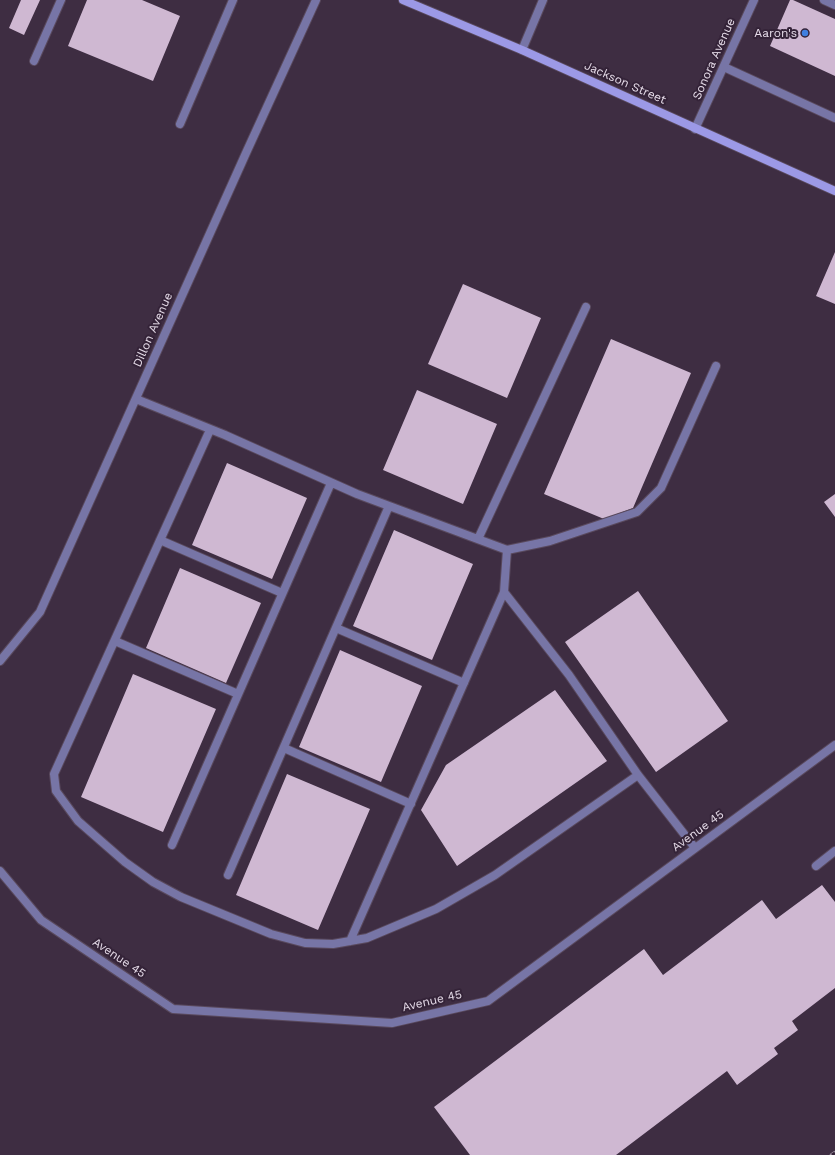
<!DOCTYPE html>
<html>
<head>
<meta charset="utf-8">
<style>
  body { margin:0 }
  canvas { display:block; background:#3e2d42 }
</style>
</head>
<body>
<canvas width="835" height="1155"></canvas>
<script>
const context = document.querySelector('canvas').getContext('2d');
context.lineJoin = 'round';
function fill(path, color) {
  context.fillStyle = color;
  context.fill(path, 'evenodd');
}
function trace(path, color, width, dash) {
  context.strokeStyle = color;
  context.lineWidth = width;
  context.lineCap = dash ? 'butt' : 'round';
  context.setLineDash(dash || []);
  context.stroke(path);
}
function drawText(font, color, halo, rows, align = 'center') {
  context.font = font + ' "Work Sans",sans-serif';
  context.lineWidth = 4;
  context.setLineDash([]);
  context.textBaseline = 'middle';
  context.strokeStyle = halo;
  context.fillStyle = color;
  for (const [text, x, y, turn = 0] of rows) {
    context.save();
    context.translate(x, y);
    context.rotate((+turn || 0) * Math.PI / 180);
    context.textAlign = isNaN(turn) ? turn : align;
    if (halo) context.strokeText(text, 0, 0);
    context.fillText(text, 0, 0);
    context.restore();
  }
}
fill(new Path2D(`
  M21,0H40L24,35L9,28Z
  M87,0H142L180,16L153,81L68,46Z
  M790,0H793L835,19V76L770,46Z
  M835,252V304L816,296Z
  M463,284L541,318L507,398L428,364Z
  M611,339L691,373L633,508L604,519L544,494Z
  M417,390L497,424L463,504L383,470Z
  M227,463L307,498L272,579L192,545Z
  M835,494V517L824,502Z
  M394,530L473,564L432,660L353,626Z
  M180,568L261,603L226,683L146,648Z
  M638,591L728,721L656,772L565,642Z
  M340,650L422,686L381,782L299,747Z
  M133,674L216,709L163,832L81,797Z
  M555,690L607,761L457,866L421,810L446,765Z
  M287,774L370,809L318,930L236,895Z
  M822,885L835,902V988L792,1021L798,1030L774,1048L778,1054L737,1085L727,1071L616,1155H470L434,1107L644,949L663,975L762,900L776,919Z`), '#cfb8d2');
const lane = new Path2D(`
  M824,0L835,5
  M34,61L61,0
  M724,67L835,118
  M180,124L233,0
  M816,866L835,851`);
const street = new Path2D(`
  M522,50L543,0
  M695,129L754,0
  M136,399L225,435L357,494L507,550L504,592L569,675L638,775L695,848
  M210,430L54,774L56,791L78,821L125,862L153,882L181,897L271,934L305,943L333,944L367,938L436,909L495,875L638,775
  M478,539L586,307
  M160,540L282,593
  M507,550L550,541L637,512L661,488L716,366
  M336,628L464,683
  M115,641L238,694
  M0,661L40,612L246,153L316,0
  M284,748L411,804
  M172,845L331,483
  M0,871L41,920L173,1009L392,1023L488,1001L835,745
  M228,875L389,506
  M350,941L504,592`);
const secondary = new Path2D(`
  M403,0L522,50L835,191`);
trace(lane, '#59495d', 10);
trace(street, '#59495d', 10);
trace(secondary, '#59495d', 10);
trace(lane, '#7775a6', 8);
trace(street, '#7775a6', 8);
trace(secondary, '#9c99e6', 8);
const rail = new Path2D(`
  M832,1155L835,1153`);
trace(rail, '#9d90a1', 4.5);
trace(rail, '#342338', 3, [9]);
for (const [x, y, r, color] of [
  [805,33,4,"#3f7fe0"]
]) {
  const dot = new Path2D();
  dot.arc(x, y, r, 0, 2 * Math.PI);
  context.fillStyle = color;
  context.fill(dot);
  trace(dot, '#342338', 1.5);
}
drawText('12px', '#e6dce9', '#342338', [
  ["Aaron's",797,33]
], 'right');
drawText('12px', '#e6dce9', '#342338', [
  ["Sonora Avenue",714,59,-66],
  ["Jackson Street",625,83,24],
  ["Dillon Avenue",153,330,-66],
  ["Avenue 45",698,831,-36],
  ["Avenue 45",119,958,34],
  ["Avenue 45",432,1001,-13]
]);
</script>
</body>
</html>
